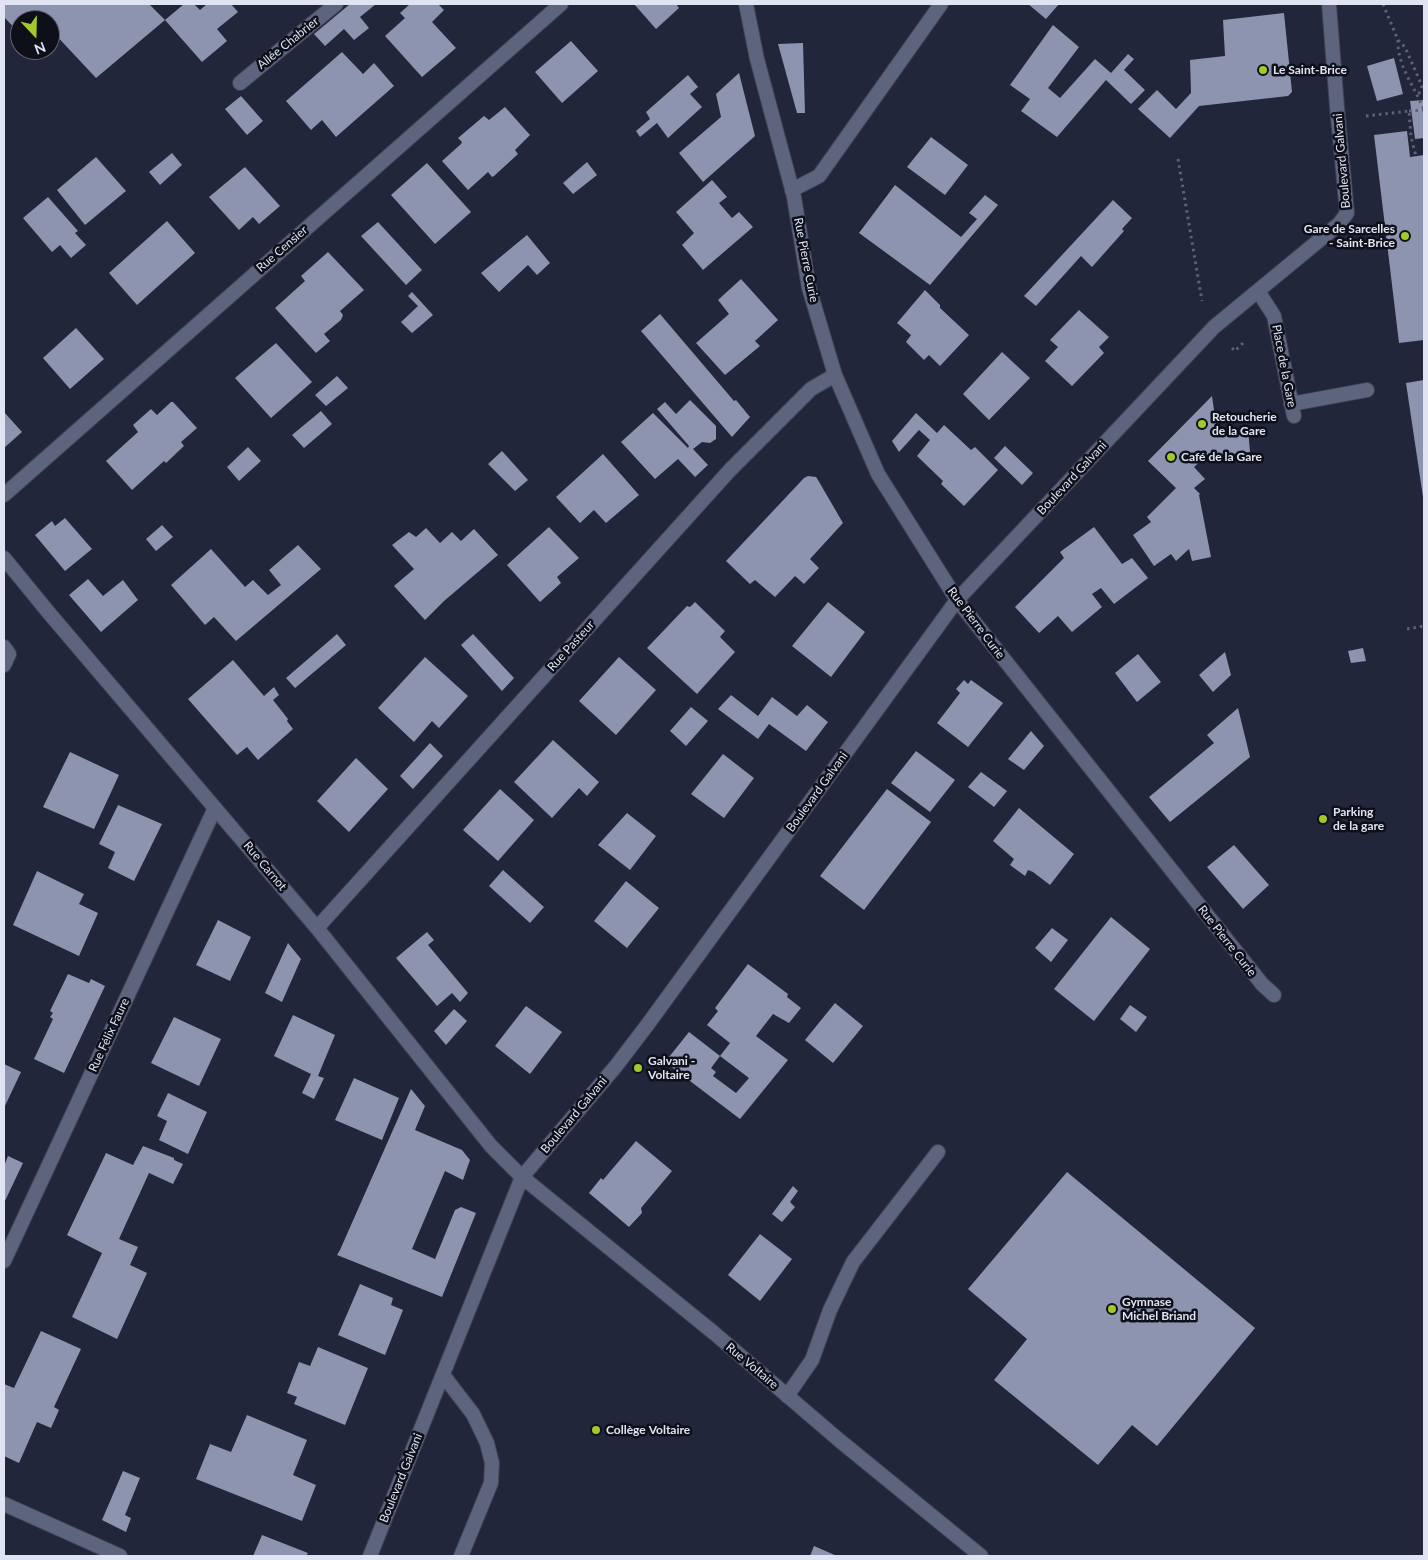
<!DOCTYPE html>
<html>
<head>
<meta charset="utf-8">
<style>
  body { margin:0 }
  #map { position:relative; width:1428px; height:1560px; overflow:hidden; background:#21263b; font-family:Lato,sans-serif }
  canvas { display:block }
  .frame { position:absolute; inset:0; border:5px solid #dfe3f2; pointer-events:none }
  .north { position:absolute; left:10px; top:10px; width:50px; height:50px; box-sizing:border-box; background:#0d0f19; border:1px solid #616470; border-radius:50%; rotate:159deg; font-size:14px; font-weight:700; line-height:20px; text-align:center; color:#dfe3f2 }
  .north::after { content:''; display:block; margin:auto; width:18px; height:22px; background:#a1c92a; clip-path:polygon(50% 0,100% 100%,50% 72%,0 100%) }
</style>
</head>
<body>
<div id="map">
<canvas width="1428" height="1560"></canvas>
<div class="frame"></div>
<div class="north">N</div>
</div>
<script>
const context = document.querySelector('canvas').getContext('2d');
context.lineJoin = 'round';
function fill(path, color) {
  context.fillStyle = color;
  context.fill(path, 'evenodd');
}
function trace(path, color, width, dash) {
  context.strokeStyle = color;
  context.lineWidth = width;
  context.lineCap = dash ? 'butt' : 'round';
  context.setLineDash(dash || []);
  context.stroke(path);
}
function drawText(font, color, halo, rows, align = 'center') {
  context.font = font + ' Lato,sans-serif';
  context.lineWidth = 5;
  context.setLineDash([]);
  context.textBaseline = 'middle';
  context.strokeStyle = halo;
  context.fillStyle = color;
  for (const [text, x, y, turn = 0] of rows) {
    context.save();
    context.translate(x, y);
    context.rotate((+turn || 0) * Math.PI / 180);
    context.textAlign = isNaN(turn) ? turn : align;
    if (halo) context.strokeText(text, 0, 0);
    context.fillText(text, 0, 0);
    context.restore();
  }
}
fill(new Path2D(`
  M4,4H149L165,20L96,78L52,31L50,33V20H20V34L4,17Z
  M184,4H194L200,10L207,4H231L238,12L217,29L227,41L202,62L165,20Z
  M350,4H376L360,17L369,28L354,40L344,29L325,46L314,34Z
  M410,4H438L444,10L432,22L456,48L422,77L385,36L405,18L400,13Z
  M634,4H676L679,8L656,29Z
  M1028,4H1059L1046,19Z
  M1284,13L1292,92L1288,96L1199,106L1170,138L1138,109L1157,90L1176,109L1191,93L1190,60L1225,56L1223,20Z
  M1053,25L1079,47L1048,88L1060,98L1095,59L1111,73L1128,54L1134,59L1124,70L1145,90L1131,104L1106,80L1057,137L1021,111L1030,99L1010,85Z
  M571,41L598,71L562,103L535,72Z
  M803,43L805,113H797L778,44Z
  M342,52L363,74L374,63L394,86L336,137L322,120L311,130L286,101Z
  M1394,58L1403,94L1377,101L1367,66Z
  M739,73L755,136L703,182L679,153L721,117L716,94Z
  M688,75L698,87L690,94L702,107L668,138L657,123L640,137L636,131L650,119L646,112Z
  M241,96L263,121L247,135L225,109Z
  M1424,100V138L1415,139L1410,101Z
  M505,107L530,135L515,150L518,154L494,176L492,177L488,172L468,190L442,161L461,144L462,142L458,138L484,116L489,120Z
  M1407,131L1410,157L1424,155V340L1399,343L1374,135Z
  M931,137L968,165L945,195L907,167Z
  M172,153L182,165L160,185L149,172Z
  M96,157L126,191L85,225L57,190Z
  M587,162L597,175L573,194L563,183Z
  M427,163L471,212L435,244L391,195Z
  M245,167L280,206L259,224L253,217L239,230L209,197Z
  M712,180L727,197L719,203L732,218L739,212L753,227L703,270L682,245L694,233L676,212Z
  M895,185L961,237L977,219L969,213L985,195L998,205L930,285L859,233Z
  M48,197L78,231L75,233L86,245L71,258L60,245L52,252L23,218Z
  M1113,200L1132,218L1122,229L1124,231L1092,267L1081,256L1036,306L1024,296Z
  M167,221L195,253L137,305L109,273Z
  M378,222L422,270L406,285L361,236Z
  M527,235L550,263L537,275L528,265L499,292L481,273Z
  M328,252L364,290L340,311L343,315L341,320L324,334L330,341L316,353L275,308L305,281L301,276Z
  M741,279L778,320L755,341L760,346L725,375L696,343L729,314L718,300Z
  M925,290L940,305V308L969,335L940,366L929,355L924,360L906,342L911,335L897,323Z
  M412,292L433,315L412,333L401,322L418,306L408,296Z
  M1079,310L1109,337L1099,347L1104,353L1072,386L1045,361L1058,347L1050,340Z
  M660,314L734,401L736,400L750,417L732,437L641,331Z
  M76,328L104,359L70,389L43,358Z
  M276,343L312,382L271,418L235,378Z
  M1002,352L1030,378L989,420L963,394Z
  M337,376L348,388L326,406L315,395Z
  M1424,380V497H1423L1406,383Z
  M1212,396L1217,431L1248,428L1250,452L1204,458L1194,467L1205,479L1194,488L1200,494L1199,495L1211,557L1192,561L1189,549L1176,561L1171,554L1154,566L1133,535L1151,522L1147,517L1176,488L1148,461Z
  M690,400L716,426V439L710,443L702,442L693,449L708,465L695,477L678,459L655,479L621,442L653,413L688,448L689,446L657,409L665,402L676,414Z
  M171,402H173L197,428L181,442L184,446L166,463L164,461L132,490L106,461L138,432L133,425L151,409L157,415Z
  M321,411L332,424L304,448L292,435Z
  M4,412L22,432L4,448Z
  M916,413L937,433L944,425L971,450L975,447L998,470L964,506L941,484L943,481L917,456L930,440L919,430L899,452L892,441Z
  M1005,446L1033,473L1022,485L994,458Z
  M248,447L261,461L239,481L227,467Z
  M502,451L528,480L515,491L488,464Z
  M603,454L639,495L606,523L594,510L580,523L556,497Z
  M808,476L816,477L818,480L843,523L810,559L819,568L804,584L795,576L775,597L755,580L750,584L726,561L804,478Z
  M65,518L92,549L65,571L35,535L52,521L55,526Z
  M162,525L173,537L156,551L146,539Z
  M549,527L579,558L557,577L561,583L540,602L507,565Z
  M1094,527L1122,564L1132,558L1148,578L1114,604L1101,588L1092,594L1102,607L1072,632L1058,616L1039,633L1015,607L1064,558L1060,552Z
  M426,528L440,543L452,532L461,541L474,529L498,555L444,601L425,620L394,586L414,569L392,545L409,532L416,537Z
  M298,545L321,569L236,641L214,617L205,625L171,585L211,549L245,587L253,580L268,595L281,585L269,570Z
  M88,579L103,596L123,580L138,600L101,632L69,595Z
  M695,602L725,631L720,637L735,652L697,694L647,648L687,606L690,607Z
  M828,602L865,632L831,677L792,646Z
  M337,634L346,645L295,688L286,678Z
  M473,634L514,678L502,691L461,645Z
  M1363,648L1366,661L1351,663L1348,651Z
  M1225,652L1231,675L1213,692L1199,675Z
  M1138,654L1161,682L1137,702L1115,673Z
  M425,657L468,696L439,728L432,721L414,742L378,708Z
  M619,657L656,690L616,735L579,701Z
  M233,660L264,696L274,687L279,695L273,700L288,719L287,721L293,729L258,760L247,747L237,755L188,699Z
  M964,680L968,684L971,680L1003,703L968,747L937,723L960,693L956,689Z
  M731,695L758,716L772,697L797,716L807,705L828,722L806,751L769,724L758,739L718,709Z
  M691,707L708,721L686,746L670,731Z
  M1238,708L1250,757L1170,822L1149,797L1214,743L1207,735Z
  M1031,731L1044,746L1024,770L1008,759Z
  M553,740L599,782L587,796L579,788L552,818L514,782Z
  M430,743L443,756L413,789L400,776Z
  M916,751L955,780L930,812L891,783Z
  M70,752L119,775L94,829L43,807Z
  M723,754L754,778L724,818L691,794Z
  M356,758L388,789L349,832L317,801Z
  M981,772L1007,791L994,807L968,787Z
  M500,789L534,820L498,861L463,830Z
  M887,789L931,822L864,910L820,876Z
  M118,805L162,824L134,881L108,868L115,852L99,844Z
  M1019,808L1074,854L1050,885L1033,872L1028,870L1025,876L1010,865L1014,859L993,841Z
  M627,813L656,836L630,870L598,845Z
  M1234,845L1269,885L1243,909L1207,867Z
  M503,870L544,907L530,923L489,886Z
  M37,871L84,894L79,904L98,913L79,956L13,925Z
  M626,881L659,908L627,948L594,921Z
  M1111,917L1150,949L1094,1021L1054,989Z
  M218,920L251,937L230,981L196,965Z
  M1052,928L1068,940L1051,962L1035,948Z
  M427,932L434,940L428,945L468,993L460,1002L452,993L437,1006L396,958Z
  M288,943L301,959L282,1002L265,993Z
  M748,964L788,994L787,997L801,1008L789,1023L773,1014L756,1036L788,1060L740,1119L665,1062L689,1032L720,1056L711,1068L716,1072L713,1076L736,1093L749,1078L720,1056L730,1043L707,1025L718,1011L715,1008Z
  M68,974L89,983L91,979L105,986L64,1073L34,1059L53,1019L50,1017L53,1013L50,1011Z
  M835,1003L863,1026L833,1063L805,1040Z
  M1130,1005L1147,1017L1136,1032L1120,1019Z
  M526,1006L562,1032L530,1074L495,1046Z
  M454,1009L467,1021L446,1045L434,1031Z
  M293,1015L335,1035L318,1076L324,1078L314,1099L302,1093L311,1074L274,1056Z
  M174,1017L221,1039L199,1086L151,1063Z
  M4,1064L21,1072L4,1108Z
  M354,1078L399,1098L382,1140L335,1120Z
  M411,1089L425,1106L415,1130L462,1150L470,1160L463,1180L445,1171L412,1249L435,1259L455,1210L461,1207L476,1213L442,1297L337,1255L340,1250Z
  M168,1093L207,1112L188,1154L159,1140L167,1121L157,1116Z
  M636,1141L672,1171L641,1208L642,1213L629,1227L589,1193L601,1178L603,1180Z
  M143,1146L174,1158V1160L183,1164L173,1184L149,1173L119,1239L138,1247L130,1265L147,1273L117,1339L72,1317L102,1253L67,1235L106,1153L133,1165Z
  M8,1156L23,1163L4,1203V1166Z
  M1067,1172L1255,1328L1157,1446L1132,1425L1098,1465L994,1380L1027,1339L968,1289Z
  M793,1186L798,1191L790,1202L795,1207L782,1222L772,1214Z
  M760,1234L792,1259L760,1301L728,1275Z
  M360,1284L393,1298L391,1305L403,1310L385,1355L338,1335Z
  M41,1331L81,1349L54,1407L59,1410L51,1428L37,1422L19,1463L4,1456V1384L14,1388Z
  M318,1347L368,1368L345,1425L294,1404L297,1397L287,1393L299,1362L310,1366Z
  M247,1415L307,1440L293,1475L316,1485L302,1521L196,1479L210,1444L231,1452Z
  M123,1471L140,1478L125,1515L131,1518L126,1532L102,1520Z
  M262,1535L308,1553L306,1556H253Z
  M814,1546L837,1556H810Z`), '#8d94af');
const service = new Path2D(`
  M240,83L336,4
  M792,190L819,176L941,4
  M1258,291L1274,316L1294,416
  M1291,404L1367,390
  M4,647L9,654L4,665
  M443,1375L473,1414L487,1443L492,1463L491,1483L461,1556
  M787,1396L812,1360L830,1310L853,1262L938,1152`);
const minor = new Path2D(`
  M746,4L757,59L794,197L809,288L835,375L878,474L957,600L1262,984L1274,995
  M4,495L561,4
  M4,558L49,613L317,928L491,1146L522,1177L714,1333L839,1440L981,1556
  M317,928L730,470L811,389L835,375
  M4,1261L215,808
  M4,1504L120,1556
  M370,1556L522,1177L616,1066L648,1024L957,600L1214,327L1339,224L1347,213L1337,107L1329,4`);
trace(service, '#3e4154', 16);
trace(minor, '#3e4154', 16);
trace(new Path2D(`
  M1383,4L1398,40L1405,47L1422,86L1418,96
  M1398,40C1397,66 1415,87 1424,110
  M1409,111L1424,110
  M1366,116L1409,111L1411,137L1416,156
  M1178,159L1202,301
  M1368,235L1386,230
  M1232,348L1235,351L1244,342
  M1407,629L1424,626`), '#5d6275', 3, [2.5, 4]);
trace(service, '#5d647d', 14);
trace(minor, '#5d647d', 14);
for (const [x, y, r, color] of [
  [1263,70,5,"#a1c92a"],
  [1405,236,5,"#a1c92a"],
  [1202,424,5,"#a1c92a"],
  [1171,457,5,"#a1c92a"],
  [1323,819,5,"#a1c92a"],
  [638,1068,5,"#a1c92a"],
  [1112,1309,5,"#a1c92a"],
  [596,1430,5,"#a1c92a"]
]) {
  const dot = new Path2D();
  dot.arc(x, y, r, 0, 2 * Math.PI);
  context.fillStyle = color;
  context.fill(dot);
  trace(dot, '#0d0f19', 2);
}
drawText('12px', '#dfe3f2', '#0d0f19', [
  ["Allée Chabrier",288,43,-39],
  ["Boulevard Galvani",1342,161,-95],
  ["Rue Censier",282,249,-41],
  ["Rue Pierre Curie",806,260,79],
  ["Place de la Gare",1284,366,79],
  ["Boulevard Galvani",1072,478,-47],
  ["Rue Pierre Curie",976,623,53],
  ["Rue Pasteur",571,646,-48],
  ["Boulevard Galvani",817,792,-54],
  ["Rue Carnot",265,866,50],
  ["Rue Pierre Curie",1227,941,52],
  ["Rue Félix Faure",109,1035,-65],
  ["Boulevard Galvani",574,1115,-50],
  ["Rue Voltaire",752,1366,40],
  ["Boulevard Galvani",401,1478,-68]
]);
drawText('bold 12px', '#dfe3f2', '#0d0f19', [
  ["Le Saint-Brice",1273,70],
  ["Gare de Sarcelles",1395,229,"right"],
  ["- Saint-Brice",1395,243,"right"],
  ["Retoucherie",1212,417],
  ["de la Gare",1212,431],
  ["Café de la Gare",1181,457],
  ["Parking",1333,812],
  ["de la gare",1333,826],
  ["Galvani -",648,1061],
  ["Voltaire",648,1075],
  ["Gymnase",1122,1302],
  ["Michel Briand",1122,1316],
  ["Collège Voltaire",606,1430]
], 'left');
</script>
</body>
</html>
